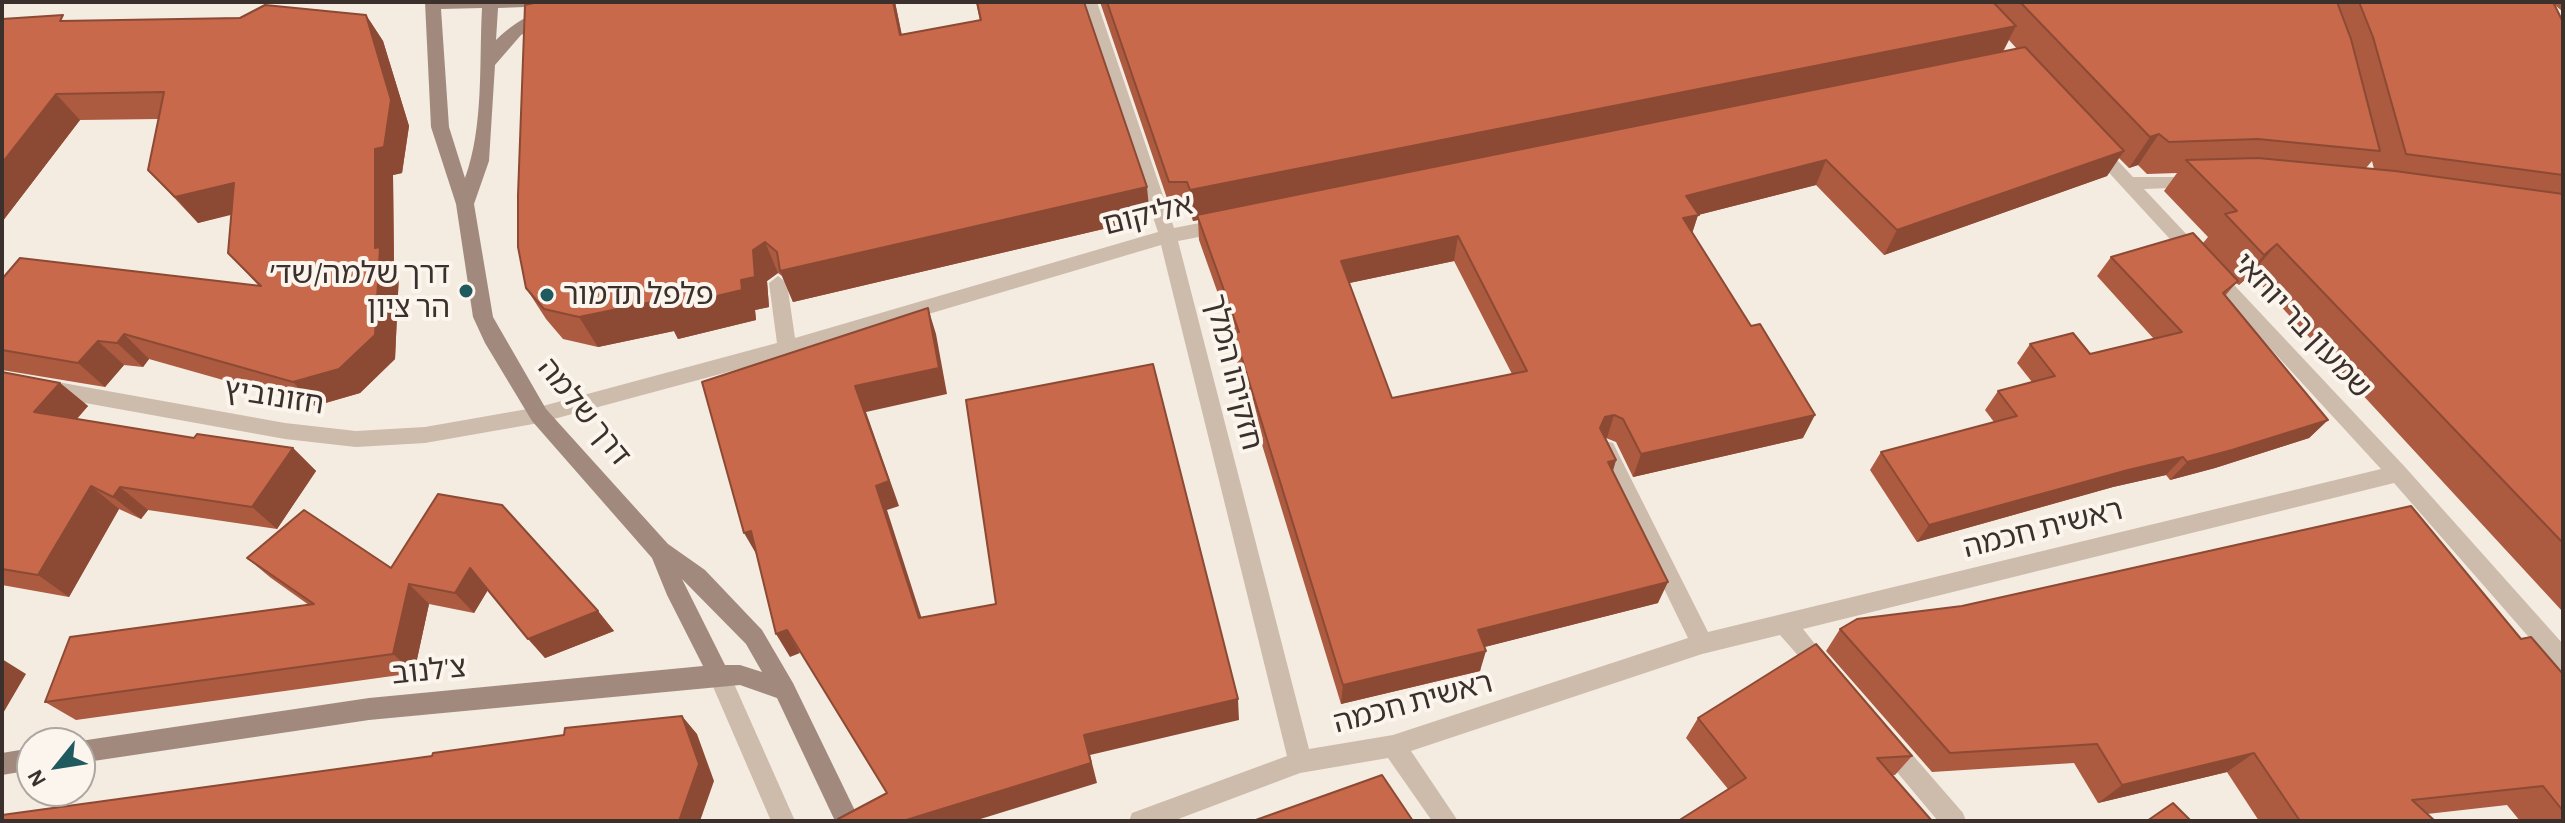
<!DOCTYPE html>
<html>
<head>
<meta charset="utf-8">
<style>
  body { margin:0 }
  #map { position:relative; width:2565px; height:823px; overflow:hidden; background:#f4ebe1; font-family:"Alegreya Sans",sans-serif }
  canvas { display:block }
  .frame { position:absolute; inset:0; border:4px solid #3b302b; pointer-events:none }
  .north { position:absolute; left:16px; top:727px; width:80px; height:80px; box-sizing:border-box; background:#fbf5ee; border:2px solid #aea6a0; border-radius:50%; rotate:240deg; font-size:22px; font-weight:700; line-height:32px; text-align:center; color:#3b302b }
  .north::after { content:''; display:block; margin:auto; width:28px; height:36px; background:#1f5a5e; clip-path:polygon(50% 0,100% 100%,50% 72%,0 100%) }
</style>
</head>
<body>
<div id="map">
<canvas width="2565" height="823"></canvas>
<div class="frame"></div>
<div class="north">N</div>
</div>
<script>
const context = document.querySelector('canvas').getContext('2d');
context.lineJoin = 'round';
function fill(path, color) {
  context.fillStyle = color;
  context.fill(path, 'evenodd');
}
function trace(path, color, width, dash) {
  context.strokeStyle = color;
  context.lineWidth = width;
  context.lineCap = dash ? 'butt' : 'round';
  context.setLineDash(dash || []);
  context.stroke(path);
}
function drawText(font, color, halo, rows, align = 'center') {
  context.font = font + ' "Alegreya Sans","Noto Sans Hebrew",sans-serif';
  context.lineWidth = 8;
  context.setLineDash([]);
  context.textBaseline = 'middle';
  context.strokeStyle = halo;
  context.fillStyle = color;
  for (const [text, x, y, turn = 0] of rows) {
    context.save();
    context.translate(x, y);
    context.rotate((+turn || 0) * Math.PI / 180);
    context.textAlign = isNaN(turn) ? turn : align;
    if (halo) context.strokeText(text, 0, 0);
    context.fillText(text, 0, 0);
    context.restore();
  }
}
fill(new Path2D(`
  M719,665L727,668L795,821H771L708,675L711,668Z`), '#cdbbac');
fill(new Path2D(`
  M1081,2H1097L1174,228L1225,218L1234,225L1225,232L1178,241L1309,749L1393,735L1688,638L1596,449L1599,443L1606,441L1613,443L1708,632L2381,469L2090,152L2087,148L2090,144H2102L2133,177H2203L2206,181L2203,185L2197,187L2144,189L2405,467L2563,644V670L2555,667L2394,483L1803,629L1835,669L1832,676L1824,679L1816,676L1780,635L1702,654L1411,751L1458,821H1432L1388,758L1300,773L1173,821H1129L1132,813L1287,756L1161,245L787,356L539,423L425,443L356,447L285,439L2,388V372L285,423L356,431L425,427L539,407L777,343L769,283L778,276L787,283L795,338L1158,232Z
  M1889,734L1897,737L1963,813L1966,821H1938L1881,753L1877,745L1881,737Z`), '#cdbbac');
fill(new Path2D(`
  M425,2H533L525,7L498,8L496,40C521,15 554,2 588,2L521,35L495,65L489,161L474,204L493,317L546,409L668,544L705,570L762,630L793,683L860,821H835L777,698L740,685L369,720L80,763V743H74L80,741L369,698L703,666L667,595L652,558L532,421L485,343L473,317L456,204L431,127ZM482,8C479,63 484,126 465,178L449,127L441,9ZM682,579L746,644L762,672L740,665H725Z
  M32,748V770L2,775V753Z`), '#a18a7d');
fill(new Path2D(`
  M538,2H895L902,35L980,21L976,2L1150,218L793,302L782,276L778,273L767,281L769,307L755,310L756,320L678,339L674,331L598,347L563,339L546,319L526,288Z
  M1100,2H2563V12L2555,5L2563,22V612L2251,274L2239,285L2236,283L2225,296L2328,420L2309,438L2215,468L2170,480L2166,475L2113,487L1917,542L1870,470L1881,452L1994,422L1985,410L1998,391L2032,382L2017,363L2030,344L2090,354L2154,339L2097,276L2111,257L2203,243L2208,237L2164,191L2177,173L2147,174L2138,165L2129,168L2119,158L2107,176L1884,255L1816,185L1698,215L1692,234L1803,438L1633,477L1616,442L1606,438L1616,460L1613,471L1658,603L1484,647L1480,671L1341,704L1235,356L1234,339L1199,240L1198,220L1193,221L1190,213H1172ZM2009,40L2017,49L2003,52ZM2372,161L2374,169L2366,168ZM1454,261L1512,374L1392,398L1349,283Z
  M366,15L383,41L409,126L402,173L393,175L394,265L399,272L395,359L360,393L315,406L149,359L143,367L124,365L105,387L2,370V279L259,286L228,253L231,214L198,223L148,170L158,119L80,120L2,222L68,21Z
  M2,372L60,383L88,406L77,419L194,438L293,448L316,471L277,529L148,510L141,519L119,509L69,597L2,585Z
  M247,558L391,568L598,611L614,631L545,658L488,590L474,613L429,604L414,673L76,720L45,702L309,605L271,578Z
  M1840,629L2521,639L2563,674V821H2520L2507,805L2427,814L2435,821H2259L2227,772L2098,803L2074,763L1932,772L1826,651Z
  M1698,718L1912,756L1895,775L1728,789L1686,738Z`), '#ac5a40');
fill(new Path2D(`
  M893,2H895L908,67L900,35Z
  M366,15L383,41L409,126L402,173L393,175L394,265L399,272L395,359L360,393L315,406L293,382L375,248Z
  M2016,26L1999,58L1197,215L1198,220L1193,221L1190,190Z
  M56,94L80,120L2,222V163Z
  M2159,134L2138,165L2129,168L2150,137Z
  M2124,151L2107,176L1884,255L1897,230Z
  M1826,160L1816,185L1698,215L1690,239L1682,220L1686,196Z
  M234,183L255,209L198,223L175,197Z
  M1147,187L1150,218L793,302L780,271Z
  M1458,236L1454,261L1340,285L1341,261Z
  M765,242L778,273L767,281L769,307L755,310L756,320L678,339L674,331L598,347L579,317L741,280L753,250Z
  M2277,244L2251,274L2239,285L2264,255Z
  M928,308L936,334L947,394L866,412L899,506L887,510L929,641L919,618L876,486L855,386Z
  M124,334L149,359L143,367L117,343Z
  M98,341L124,365L105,387L78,363Z
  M60,383L88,406L62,435L34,412Z
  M1614,415L1607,438L1598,440L1600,428L1605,417Z
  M1815,415L1803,438L1633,477L1641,454Z
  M2328,420L2309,438L2215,468L2170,480L2187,462Z
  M293,448L316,471L277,529L252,507Z
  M2183,457L2166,475L2113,487L1917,542L1929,525L2128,470Z
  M1616,460L1609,482L1608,462Z
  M91,486L119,509L69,597L38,575Z
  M120,487L148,510L141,519L113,497Z
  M751,531L758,557L744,533Z
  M470,568L489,588L474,613L455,593Z
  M1668,582L1658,603L1473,650L1478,630Z
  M409,584L429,604L414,673L393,654Z
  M598,611L614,631L545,658L528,639Z
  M787,630L800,653L790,657L776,634Z
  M1486,651L1480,671L1341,704L1343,685Z
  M2,659L26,674L2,715Z
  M1238,699L1239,720L1090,755L1097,783L974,821H903L1084,735Z
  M682,716L697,734L714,781L700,821H679Z
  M2254,753L2227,772L2098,803L2122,785Z`), '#8c4a34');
const building = new Path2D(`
  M538,2H893L900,35L981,20L977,2H1084L1147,187L780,271L777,252L765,242L753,250L755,277L741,280L742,290L662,309L661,300L579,317L544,309L526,288L518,247V195L525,5Z
  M1107,2H1993L2016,26L1190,190L1187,182H1169Z
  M2020,2H2337L2351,39L2380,151L2258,139L2169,142L2159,134L2150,137Z
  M2359,2H2553L2563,22V175L2406,154L2373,37Z
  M265,5L366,15L391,100L384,147L375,149V248L380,247L375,335L339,369L293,382L124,334L117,343L98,341L78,363L2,350V279L20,258L261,286L228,253L234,183L175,197L148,170L164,92L56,94L2,163V19L63,15L60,21L240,18Z
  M2025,47L2124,151L1897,230L1826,160L1686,196L1699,215L1683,218L1751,326L1760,324L1815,415L1641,454L1623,419L1614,415L1605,417L1600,428L1616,460L1608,462L1668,582L1478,630L1486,651L1343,685L1234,333L1239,332L1197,215ZM1458,236L1527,371L1392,398L1341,261Z
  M2258,158L2395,171L2563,194V543L2277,244L2264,255L2225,214L2237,211L2186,160Z
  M2193,233L2238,281L2223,293L2328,420L2232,450L2187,462L2183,457L2128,470L1929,525L1881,452L2017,416L1998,391L2055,376L2030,344L2073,333L2090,354L2182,332L2111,257Z
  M928,308L939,368L855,386L889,481L876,486L919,618L996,604L966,400L1153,364L1238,699L1084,735L1091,763L903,821H839L838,819L887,793L787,630L776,634L751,531L744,533L702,382Z
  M2,372L60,383L34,412L194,438L197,434L293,448L252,507L120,487L113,497L91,486L38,575L2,569Z
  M438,494L502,505L598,611L528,639L470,568L455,593L409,584L393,654L45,702L70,637L314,604L247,558L304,510L391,568Z
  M2411,506L2521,639L2531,637L2563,674V811L2543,786L2412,800L2435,821H2300L2254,753L2122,785L2097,744L1950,753L1840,629L1857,619L1962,606Z
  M1816,644L1912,756L1877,758L1932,821H1678L1746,778L1698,718Z
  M682,716L699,764L679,821H2V815L432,756L433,753L564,735L565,728Z
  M1382,775L1413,821H1253Z
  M2173,803L2191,821H2147Z`);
fill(building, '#c8694b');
trace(building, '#8c4a34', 2);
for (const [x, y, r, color] of [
  [466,291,8,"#1f5a5e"],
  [547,295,8,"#1f5a5e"]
]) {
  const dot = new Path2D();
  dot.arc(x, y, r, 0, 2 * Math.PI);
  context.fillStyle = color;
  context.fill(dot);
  trace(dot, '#fbf5ee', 3);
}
drawText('30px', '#3b302b', '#fbf5ee', [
  ["אליקום",1148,215,-14],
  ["שמעון בר יוחאי",2302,326,47],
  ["חזקיהו המלך",1233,372,76],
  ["חזונוביץ",274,397,9],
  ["דרך שלמה",584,412,51],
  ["ראשית חכמה",2043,529,-14],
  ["צ'לנוב",429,671,-6],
  ["ראשית חכמה",1413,703,-15]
]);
drawText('30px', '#3b302b', '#fbf5ee', [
  ["דרך שלמה/שד׳",450,274],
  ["הר ציון",450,308],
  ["פלפל תדמור",563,295,"left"]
], 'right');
</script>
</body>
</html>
